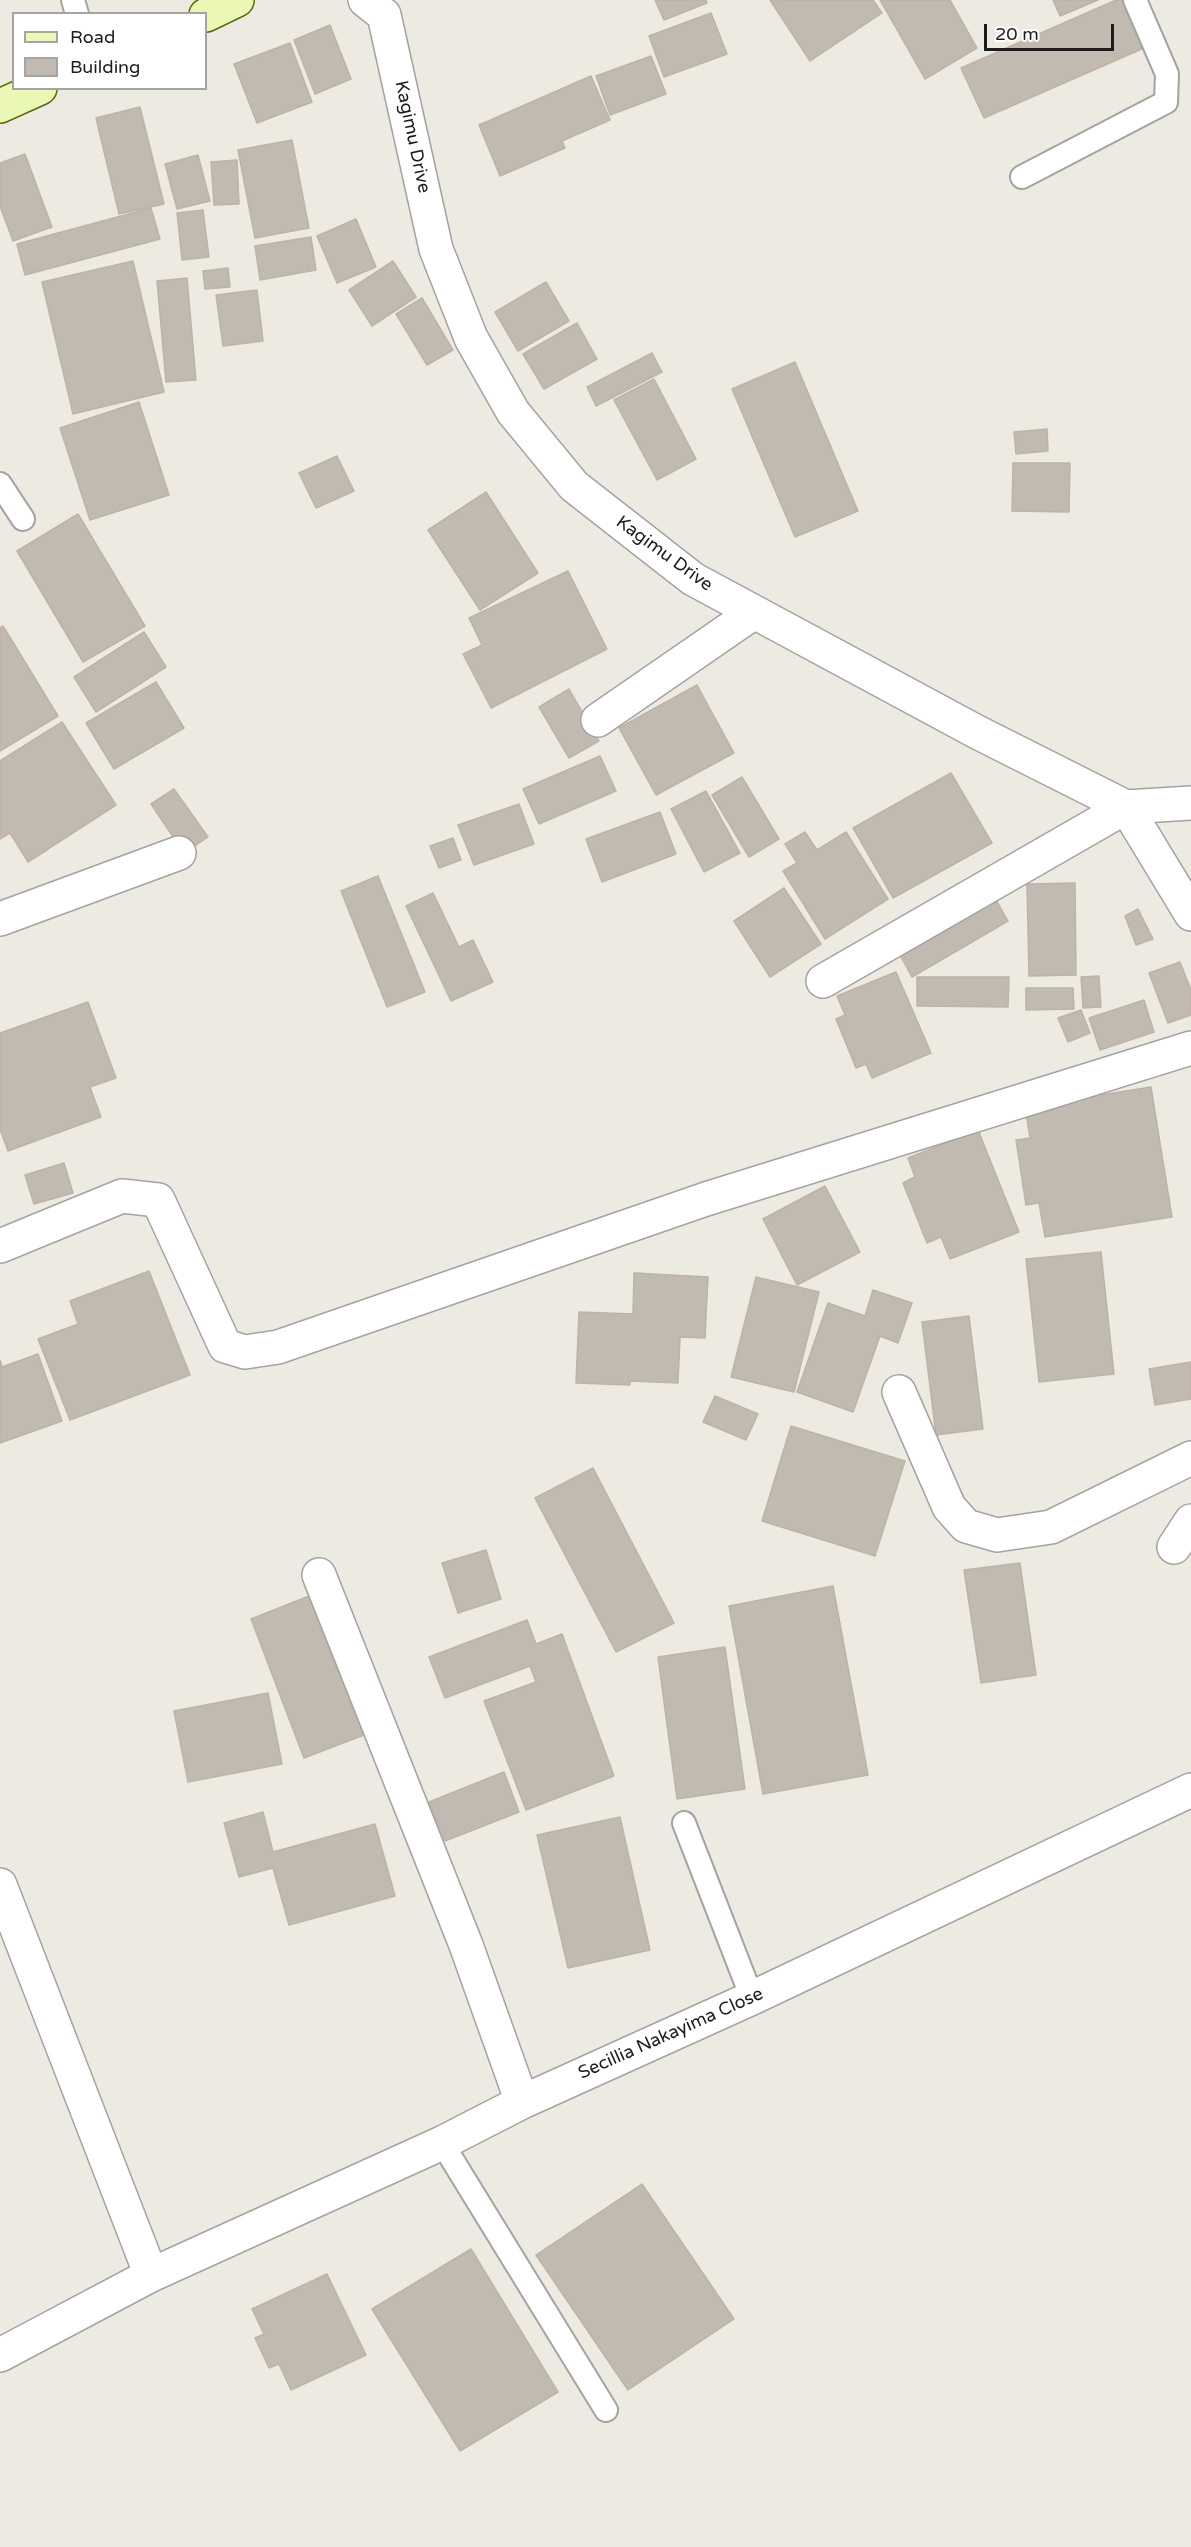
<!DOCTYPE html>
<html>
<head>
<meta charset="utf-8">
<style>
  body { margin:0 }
  #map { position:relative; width:1191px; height:2547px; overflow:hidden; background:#edebe1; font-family:"Varela Round",sans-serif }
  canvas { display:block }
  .legend { position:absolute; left:12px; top:12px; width:195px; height:78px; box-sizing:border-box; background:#fff; border:2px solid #a4a4a4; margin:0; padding:8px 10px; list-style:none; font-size:18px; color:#1c1c1c }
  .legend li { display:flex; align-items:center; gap:12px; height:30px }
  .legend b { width:30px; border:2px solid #a4a4a4 }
  .scale { position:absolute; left:984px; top:24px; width:130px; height:27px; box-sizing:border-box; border:3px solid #1c1c1c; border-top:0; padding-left:8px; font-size:18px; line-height:21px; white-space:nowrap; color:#1c1c1c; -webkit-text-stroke:4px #fff; paint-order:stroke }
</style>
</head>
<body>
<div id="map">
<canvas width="1191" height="2547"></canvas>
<ul class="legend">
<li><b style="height:8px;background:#ebf7b5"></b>Road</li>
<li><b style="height:16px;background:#c1bab1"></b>Building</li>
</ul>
<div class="scale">20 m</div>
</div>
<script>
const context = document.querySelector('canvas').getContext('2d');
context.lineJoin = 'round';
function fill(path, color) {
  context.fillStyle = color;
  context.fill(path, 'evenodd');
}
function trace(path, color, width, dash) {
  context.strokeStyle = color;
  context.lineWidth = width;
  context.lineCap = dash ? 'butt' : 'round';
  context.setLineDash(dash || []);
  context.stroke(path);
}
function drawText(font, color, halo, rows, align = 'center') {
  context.font = font + ' "Varela Round",sans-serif';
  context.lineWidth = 4.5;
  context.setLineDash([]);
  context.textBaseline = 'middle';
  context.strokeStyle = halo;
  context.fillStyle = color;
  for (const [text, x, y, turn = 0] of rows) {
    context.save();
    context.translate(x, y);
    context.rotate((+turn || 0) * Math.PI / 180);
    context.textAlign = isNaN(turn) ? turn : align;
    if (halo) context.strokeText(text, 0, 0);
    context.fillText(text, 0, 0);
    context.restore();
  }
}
const building = new Path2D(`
  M655,0H706L707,3L664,20Z
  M770,0H873L882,13L810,61Z
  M880,0H950L977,48L925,79Z
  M1053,0H1098L1060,16Z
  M1116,0H1123L1144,48L984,118L961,68Z
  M711,13L727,54L664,77L649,36Z
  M330,25L351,79L315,94L294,40Z
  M290,43L312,102L257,123L234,64Z
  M651,56L666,94L610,115L596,76Z
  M591,76L610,120L562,141L565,148L500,176L479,125Z
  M140,107L164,204L119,214L96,118Z
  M292,140L309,228L255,238L238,150Z
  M25,154L52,227L13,241L0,206V163Z
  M198,155L210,201L177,209L165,164Z
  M237,160L239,204L214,205L211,162Z
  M151,208L160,239L25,275L17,244Z
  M203,210L209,257L182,260L177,213Z
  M356,219L376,267L337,283L317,236Z
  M311,237L316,270L260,280L255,246Z
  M133,261L164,392L73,414L42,282Z
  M393,261L416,297L372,326L349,290Z
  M228,268L230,287L205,289L203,271Z
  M187,278L196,380L166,382L157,281Z
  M546,282L569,321L518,351L495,312Z
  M257,290L263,341L223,346L216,295Z
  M422,298L453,350L427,365L396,314Z
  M577,323L597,359L544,389L523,354Z
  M652,353L662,372L596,406L587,387Z
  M795,362L858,511L795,537L732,389Z
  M654,379L696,459L657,480L614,400Z
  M139,402L169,495L90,520L60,428Z
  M1047,429L1048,451L1016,454L1014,432Z
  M337,456L354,491L316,508L299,473Z
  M1013,463H1070L1069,512L1012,511Z
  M486,492L538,573L480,610L428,530Z
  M78,514L145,626L83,662L17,551Z
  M568,571L607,649L491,708L463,654L482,645L469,618Z
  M3,626L58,716L0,751V628Z
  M144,632L166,667L96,712L74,677Z
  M156,682L184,728L114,769L86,723Z
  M697,685L734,753L656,795L619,728Z
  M569,689L599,741L569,758L539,707Z
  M62,722L116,805L28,862L10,833L0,839V761Z
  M600,756L616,791L539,824L523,789Z
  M951,773L992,843L893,898L853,828Z
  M742,777L779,839L749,857L712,795Z
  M174,789L208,837L184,853L151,804Z
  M706,791L740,853L704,872L671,809Z
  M519,804L534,844L474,865L458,825Z
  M660,812L676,854L602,882L586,839Z
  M805,832L817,850L846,832L888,899L825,939L783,871L797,863L785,844Z
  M453,838L461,860L439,868L430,846Z
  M378,876L425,992L387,1007L341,891Z
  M1075,883L1076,975L1029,976L1027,884Z
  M784,888L821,944L770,977L734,921Z
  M433,893L459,947L473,940L493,982L451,1001L406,906Z
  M996,900L1008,921L912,977L900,955Z
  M1138,909L1153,939L1136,945L1125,916Z
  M1180,962L1191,990V1015L1168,1023L1149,973Z
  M896,972L931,1053L872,1078L866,1064L856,1068L836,1019L845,1015L837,996Z
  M1099,976L1101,1007L1083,1008L1081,977Z
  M917,977H1009L1008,1007L917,1006Z
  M1026,988H1073L1074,1009L1026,1010Z
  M1144,1000L1154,1032L1100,1050L1089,1018Z
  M88,1002L116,1078L90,1087L101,1117L8,1151L0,1129V1033Z
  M1081,1010L1090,1033L1068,1042L1058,1018Z
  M1151,1087L1172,1217L1045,1237L1039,1203L1026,1205L1016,1140L1030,1138L1025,1107Z
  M978,1130L1019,1232L950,1259L941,1237L927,1243L903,1183L915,1177L908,1158Z
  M64,1163L73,1193L34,1204L25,1175Z
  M825,1186L860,1252L797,1285L763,1219Z
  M1101,1252L1114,1374L1039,1382L1026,1259Z
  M149,1271L190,1375L70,1420L38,1339L78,1324L70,1301Z
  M634,1273L708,1277L705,1338L680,1337L678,1383L630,1381V1385L576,1383L579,1312L633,1314Z
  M756,1277L819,1292L794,1392L731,1377Z
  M873,1290L912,1303L898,1343L880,1336L853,1412L797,1392L828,1303L865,1316Z
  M969,1316L983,1429L936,1435L922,1322Z
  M38,1354L62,1421L0,1443V1360L2,1367Z
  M1191,1362V1399L1155,1405L1149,1369Z
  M715,1396L758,1414L746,1440L703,1422Z
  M791,1426L905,1461L875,1556L762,1521Z
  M593,1468L674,1623L616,1652L535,1498Z
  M486,1550L501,1599L458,1613L442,1563Z
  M1020,1563L1036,1675L981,1683L964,1570Z
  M833,1586L868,1775L763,1794L729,1606Z
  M309,1596L364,1735L304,1758L251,1619Z
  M527,1620L536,1644L562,1634L614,1776L526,1810L484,1701L536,1682L530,1666L445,1698L429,1657Z
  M725,1647L745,1789L677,1799L658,1657Z
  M268,1693L282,1764L188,1782L174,1711Z
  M504,1772L519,1812L445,1841L429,1802Z
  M263,1812L273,1852L375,1824L395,1896L289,1925L273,1868L239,1877L224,1823Z
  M620,1817L650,1950L568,1968L537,1835Z
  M642,2184L734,2319L628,2390L536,2255Z
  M471,2249L558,2392L460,2451L372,2309Z
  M327,2274L366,2355L291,2390L279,2364L269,2368L255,2338L264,2334L252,2309Z`);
fill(building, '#c1bab1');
trace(building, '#beb3a4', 1.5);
const lane = new Path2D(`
  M73,0L77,14
  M1022,177L1166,102L1167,74L1135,0
  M0,484L23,519
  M684,1823L752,1998
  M442,2143L606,2410`);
const street = new Path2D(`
  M365,0L384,15L436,249L471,338L513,412L574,486L693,579L977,732L1126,807L1191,914
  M598,720L753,613
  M0,919L179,853
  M823,981L1126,807L1191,803
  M0,1246L122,1196L158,1200L225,1346L245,1352L278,1347L706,1199L1191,1048
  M899,1392L949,1507L966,1526L997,1535L1051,1527L1191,1458
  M1174,1547L1191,1521
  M319,1575L466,1945L522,2102
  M0,1885L151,2275
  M0,2355L151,2275L442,2143L522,2102L752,1998L1191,1790`);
const secondary = new Path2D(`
  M206,15L237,0
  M0,106L40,88`);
trace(lane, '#a3a3a3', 26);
trace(street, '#a3a3a3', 36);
trace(secondary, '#556e07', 36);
trace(lane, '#fff', 22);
trace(street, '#fff', 33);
trace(secondary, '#ebf7b5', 33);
drawText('18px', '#1c1c1c', '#fff', [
  ["Kagimu Drive",412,137,78],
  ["Kagimu Drive",664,554,36],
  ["Secillia Nakayima Close",671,2034,-24]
]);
</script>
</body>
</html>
